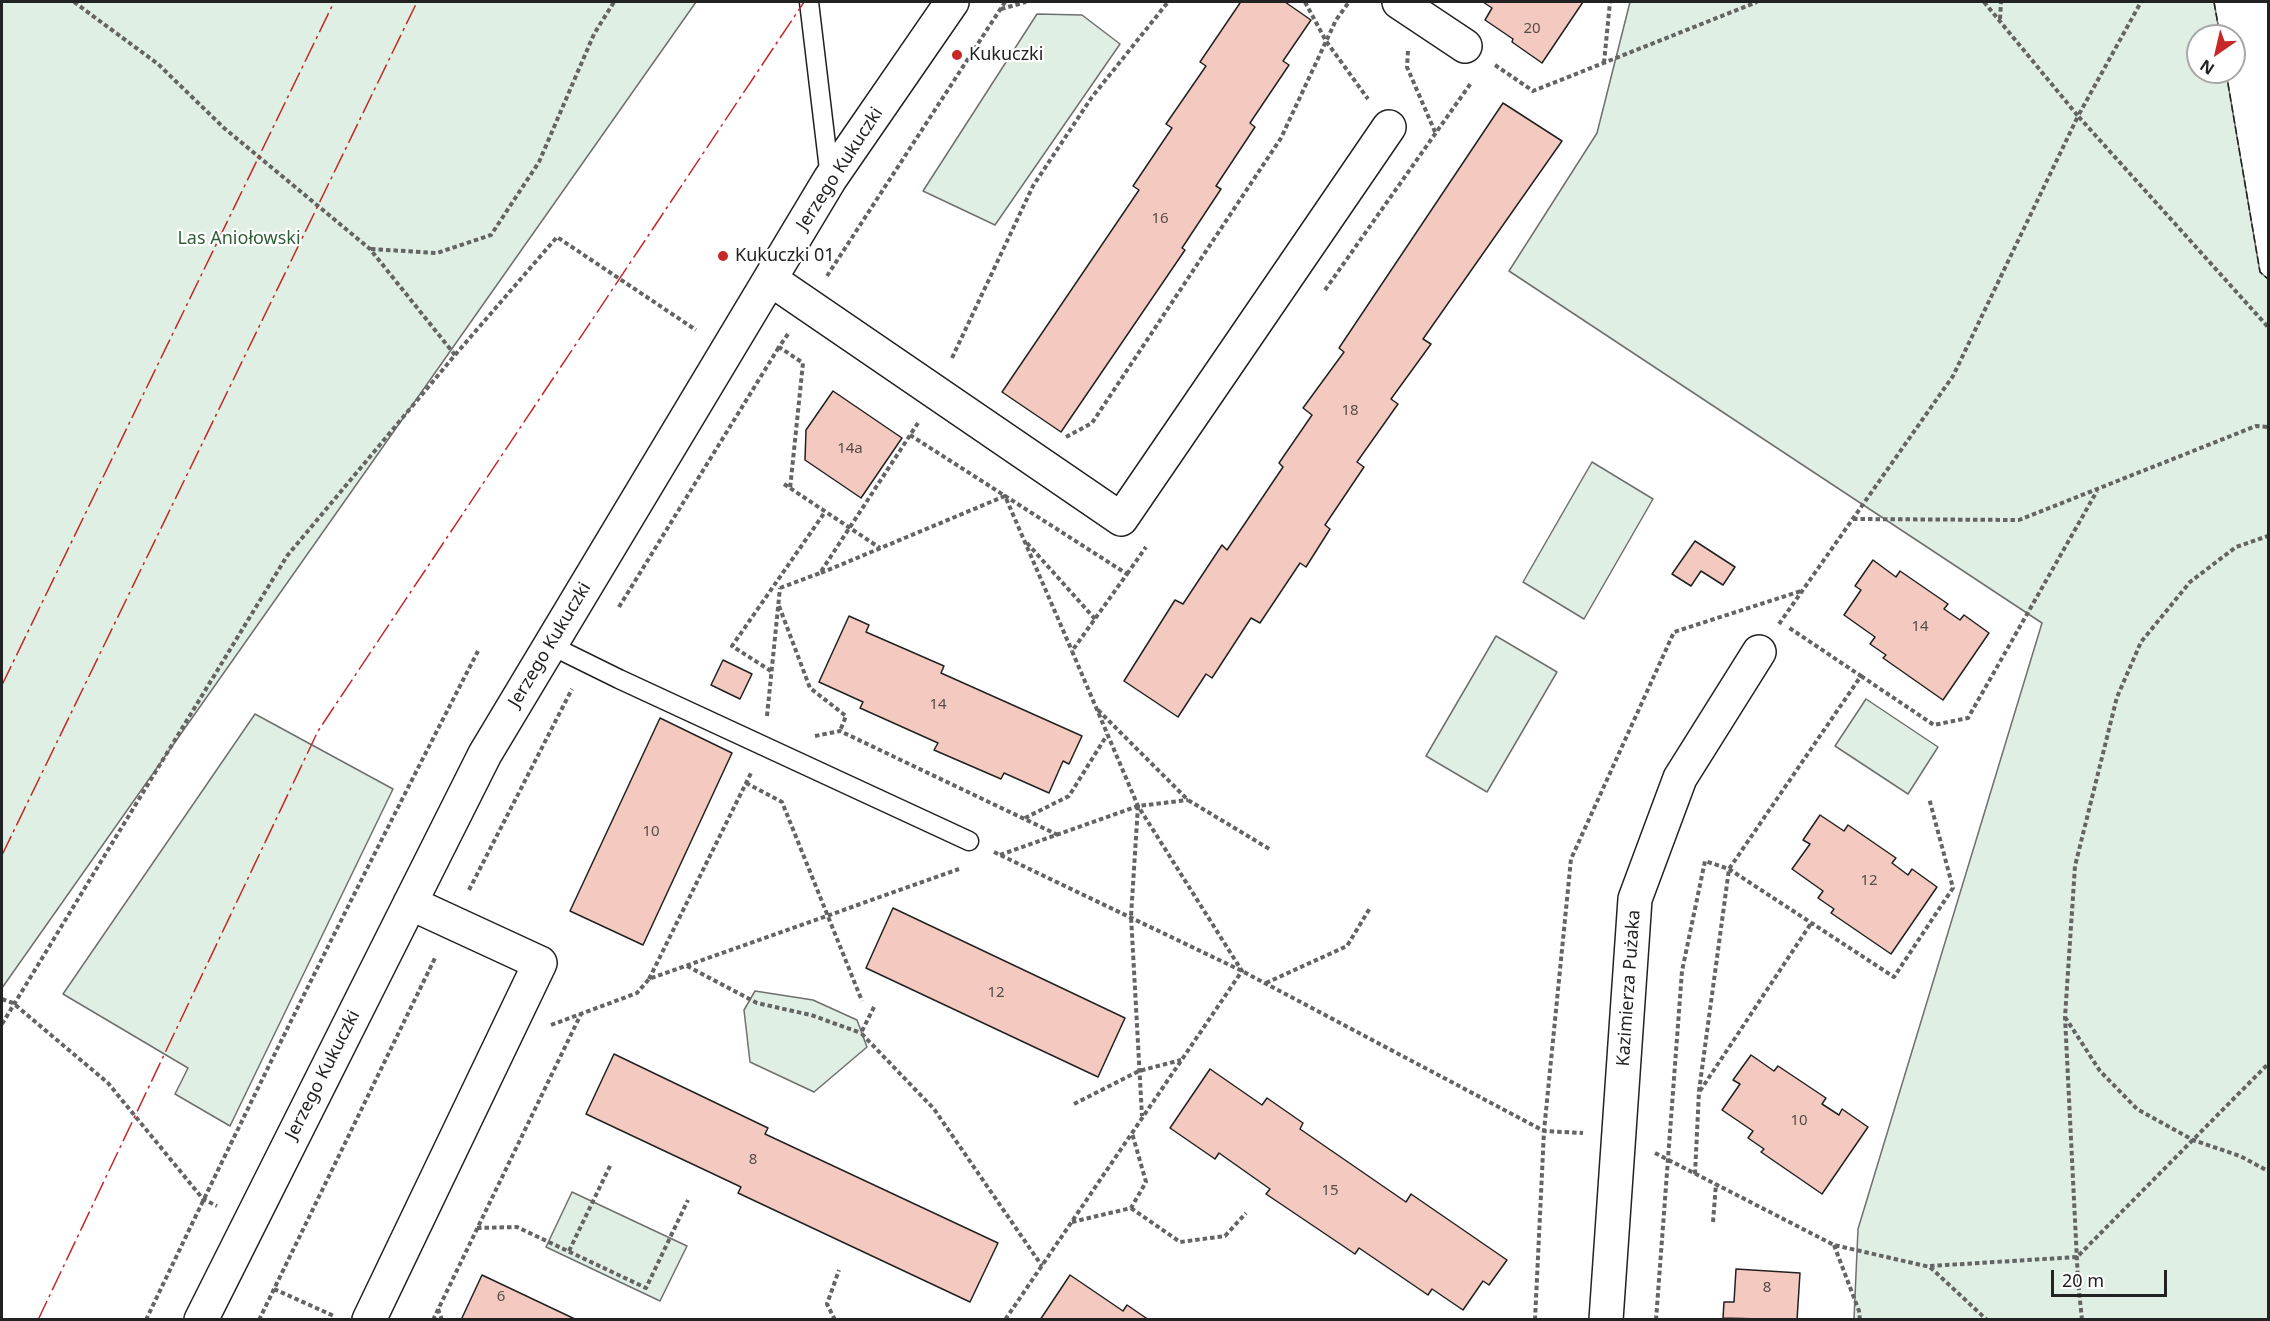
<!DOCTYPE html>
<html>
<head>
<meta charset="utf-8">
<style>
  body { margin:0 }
  #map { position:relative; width:2270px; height:1321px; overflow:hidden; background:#fff; font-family:"Noto Sans",sans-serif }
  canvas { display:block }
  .frame { position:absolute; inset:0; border:3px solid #222; pointer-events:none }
  .north { position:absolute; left:2186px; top:24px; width:60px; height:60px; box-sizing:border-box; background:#fff; border:2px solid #a7a7a7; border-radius:50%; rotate:214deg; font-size:16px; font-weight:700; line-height:24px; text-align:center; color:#222 }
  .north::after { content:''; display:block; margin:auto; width:21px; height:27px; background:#c62828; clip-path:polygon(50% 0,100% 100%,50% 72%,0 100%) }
  .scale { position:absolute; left:2051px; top:1270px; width:116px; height:27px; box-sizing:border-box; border:3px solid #222; border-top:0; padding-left:8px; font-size:18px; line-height:21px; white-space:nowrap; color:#222; -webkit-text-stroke:4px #fff; paint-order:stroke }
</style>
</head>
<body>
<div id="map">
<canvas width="2270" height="1321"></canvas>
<div class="frame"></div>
<div class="north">N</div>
<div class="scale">20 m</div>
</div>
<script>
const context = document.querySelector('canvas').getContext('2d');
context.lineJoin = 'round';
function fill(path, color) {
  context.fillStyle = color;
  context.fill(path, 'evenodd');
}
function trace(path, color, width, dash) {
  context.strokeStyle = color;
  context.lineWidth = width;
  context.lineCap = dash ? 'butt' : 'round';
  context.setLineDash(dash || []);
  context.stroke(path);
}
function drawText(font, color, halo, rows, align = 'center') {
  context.font = font + ' "Noto Sans",sans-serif';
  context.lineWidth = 4.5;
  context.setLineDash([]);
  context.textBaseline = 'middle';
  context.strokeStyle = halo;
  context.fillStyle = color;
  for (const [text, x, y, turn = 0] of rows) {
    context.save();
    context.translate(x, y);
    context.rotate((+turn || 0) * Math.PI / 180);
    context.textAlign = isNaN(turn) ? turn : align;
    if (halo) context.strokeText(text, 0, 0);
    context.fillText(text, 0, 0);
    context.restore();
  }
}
const green = new Path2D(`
  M2,2H696L2,988Z
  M1630,2H2214L2220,36H2198V72H2226L2260,272L2268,279V1319H1854L1858,1229L2042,623L1509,271L1597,133Z
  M1037,14L1082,15L1120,44L995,225L923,191Z
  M1592,462L1653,499L1584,619L1523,582Z
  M1496,636L1557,672L1487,792L1426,756Z
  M1866,699L1938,747L1908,794L1835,746Z
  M255,714L393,789L230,1126L175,1094L188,1068L63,994Z
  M755,991L813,1000L857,1020L867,1047L814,1092L750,1062L744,1010Z
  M572,1192L687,1246L660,1301L546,1247Z`);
fill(green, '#e0efe3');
trace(green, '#6f6f6f', 1.5);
const building = new Path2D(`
  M1238,2H1285L1311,20L1283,61L1289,65L1250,123L1255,127L1216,186L1221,189L1182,248L1185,250L1061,432L1002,392L1139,190L1133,186L1172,128L1166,124L1206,66L1200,62L1240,3Z
  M1483,2H1583L1542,63L1512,42L1513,39L1485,20L1492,8Z
  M1503,103L1562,141L1423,339L1431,344L1391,399L1398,404L1357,462L1364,467L1325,525L1330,529L1306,567L1300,563L1260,623L1251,618L1212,678L1206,674L1178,717L1124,681L1175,600L1183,604L1222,545L1227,550L1283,467L1279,463L1312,415L1303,408L1344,352L1339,348Z
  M833,391L902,438L861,498L805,460L806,430Z
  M1695,541L1735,567L1723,585L1701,571L1691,586L1672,574Z
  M1873,560L1896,577L1900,571L1948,604L1944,609L1960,620L1964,615L1989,633L1943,700L1883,658L1886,655L1870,644L1875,637L1844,615L1861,590L1855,586Z
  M849,616L869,625L866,632L944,666L941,673L1082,736L1069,764L1063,761L1049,793L1004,773L1001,779L934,750L938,743L860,708L863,702L819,682Z
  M723,660L752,674L740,699L711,685Z
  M660,718L732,753L643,945L570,911Z
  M1820,815L1844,831L1848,825L1896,858L1892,863L1908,875L1912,869L1937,887L1891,954L1831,913L1834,909L1818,898L1823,891L1792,869L1810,844L1803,840Z
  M893,908L1125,1018L1098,1077L866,968Z
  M614,1054L768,1128L765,1134L998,1243L970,1302L738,1193L741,1187L586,1114Z
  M1751,1055L1774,1071L1778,1066L1826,1098L1822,1104L1839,1115L1842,1109L1868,1127L1822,1194L1761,1152L1764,1149L1748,1138L1753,1131L1722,1110L1740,1084L1733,1080Z
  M1210,1069L1262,1105L1267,1098L1303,1123L1300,1129L1406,1202L1411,1194L1507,1260L1489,1285L1483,1281L1463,1310L1432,1289L1428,1295L1359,1248L1355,1254L1266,1194L1270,1189L1219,1153L1215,1159L1170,1128Z
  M1736,1269L1800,1273L1797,1320L1723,1318L1724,1302H1734Z
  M482,1275L577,1320H461Z
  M1070,1275L1123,1311L1127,1305L1149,1320H1040Z`);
fill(building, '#f3c9c0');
trace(building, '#222', 1.5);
const service = new Path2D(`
  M809,2L830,178
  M550,645L619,679L969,841`);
const minor = new Path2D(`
  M1399,2L1465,46
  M770,279L1121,519L1389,127
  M201,1320L485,754L830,179L952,2
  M369,1320L540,963L410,903
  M1606,1320L1635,899L1680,778L1759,652`);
trace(service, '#222', 21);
trace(minor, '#222', 36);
trace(new Path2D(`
  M74,2L158,64L224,128L370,249L455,355
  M1305,2L1326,41L1368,99
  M1984,2L2078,116L2141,2
  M1001,9L1026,2
  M2000,19L2001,2
  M1408,51L1407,67L1435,132
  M1604,63L1610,2
  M1495,65L1533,91L1757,2
  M371,249L437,253L491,235L539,162L594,34L614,2
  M827,276L1005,2
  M1325,290L1471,83
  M788,334L779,347L803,363L790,489
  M952,358L1033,186L1092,97L1168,2
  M910,435L1127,574L1072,651L1138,806L1242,971L1005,1320
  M1066,437L1092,423L1281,138L1336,20L1349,2
  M784,484L880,548
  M1853,519L2019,520L2256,426L2268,427
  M1027,543L1095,619
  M821,573L1005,496L1072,651
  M1127,574L1146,547
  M780,588L820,573L918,423
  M779,606L810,688L846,716L840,731
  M619,607L779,347
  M1779,624L1953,376L2078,116L2268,327
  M771,671L732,646L825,512
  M1861,676L1934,725L1968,718L2097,491
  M1098,710L1188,800L1271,850
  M767,716L780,588
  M815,736L840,731L1058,835
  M746,783L782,802L862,1001
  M1138,806L1131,916L1142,1116
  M1025,818L1069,796L1107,735
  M994,852L1242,971L1544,1131L1583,1133
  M1000,855L1138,806L1188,800
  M469,890L572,689
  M687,966L757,1003L811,1015L861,1033
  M649,979L752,771
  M1266,983L1347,946L1370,908
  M2,999L13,1003L108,1083L203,1199L217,1206
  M874,1007L861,1033L934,1109L1042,1266
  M2065,1017L2100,1071L2137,1109L2193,1140L2240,1156L2268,1171
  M2,1024L287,556L455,355L557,237L696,330
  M551,1025L637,993L649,979L959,869
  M1700,1091L1812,922
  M1074,1104L1139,1071L1181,1060
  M1655,1153L1834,1245L1930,1267L1987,1320
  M1695,1174L1699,1091L1729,869L1861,676L1788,627
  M1131,1208L1180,1242L1225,1236L1246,1213
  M1072,1222L1131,1208L1146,1182L1132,1133
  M1713,1222L1716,1184
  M477,1228L517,1227L646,1288L688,1200
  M1834,1245L1859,1311L1860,1320
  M569,1251L611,1164
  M1930,1266L2077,1257L2268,1064
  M274,1289L334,1316
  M438,1309L442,1320
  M146,1320C253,1095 364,872 478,651
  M259,1320L436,956
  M433,1320L581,1014
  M835,1320L827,1304L839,1270
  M1535,1320L1544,1131L1571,859L1674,632L1801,591
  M1656,1320L1682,971L1705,861L1729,869L1894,977L1953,888L1929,798
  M2082,1320L2078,1281L2065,1017L2075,866L2117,697L2141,642L2190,582L2236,547L2268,536`), '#646464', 4, [4.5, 3]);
trace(service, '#fff', 18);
trace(minor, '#fff', 33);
trace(new Path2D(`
  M2214,2L2220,36
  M2226,72L2260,272L2268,279`), '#222', 1.5, [8, 3]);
trace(new Path2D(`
  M2,685L334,2
  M2,855L417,2
  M38,1320L318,731L804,2`), '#c62828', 1.5, [21, 4.5, 3, 4.5]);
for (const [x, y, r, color] of [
  [957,55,6,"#c62828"],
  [723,256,6,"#c62828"]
]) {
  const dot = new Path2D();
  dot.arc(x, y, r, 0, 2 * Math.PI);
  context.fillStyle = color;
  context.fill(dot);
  trace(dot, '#fff', 2);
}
drawText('15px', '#564c4a', null, [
  ["20",1532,29],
  ["16",1160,219],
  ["18",1350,411],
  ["14a",850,449],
  ["14",1920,627],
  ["14",938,705],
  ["10",651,832],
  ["12",1869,881],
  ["12",996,993],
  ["10",1799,1121],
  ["8",753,1160],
  ["15",1330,1191],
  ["8",1767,1288],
  ["6",501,1297]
]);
drawText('18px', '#222', '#fff', [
  ["Kukuczki",969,55],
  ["Kukuczki 01",735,256]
], 'left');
drawText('18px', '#222', '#fff', [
  ["Jerzego Kukuczki",840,169,-57],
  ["Jerzego Kukuczki",550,645,-59],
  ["Kazimierza Pużaka",1629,988,-86],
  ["Jerzego Kukuczki",323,1075,-63]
]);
drawText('18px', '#2f5e38', '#fff', [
  ["Las Aniołowski",239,239]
]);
</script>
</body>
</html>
